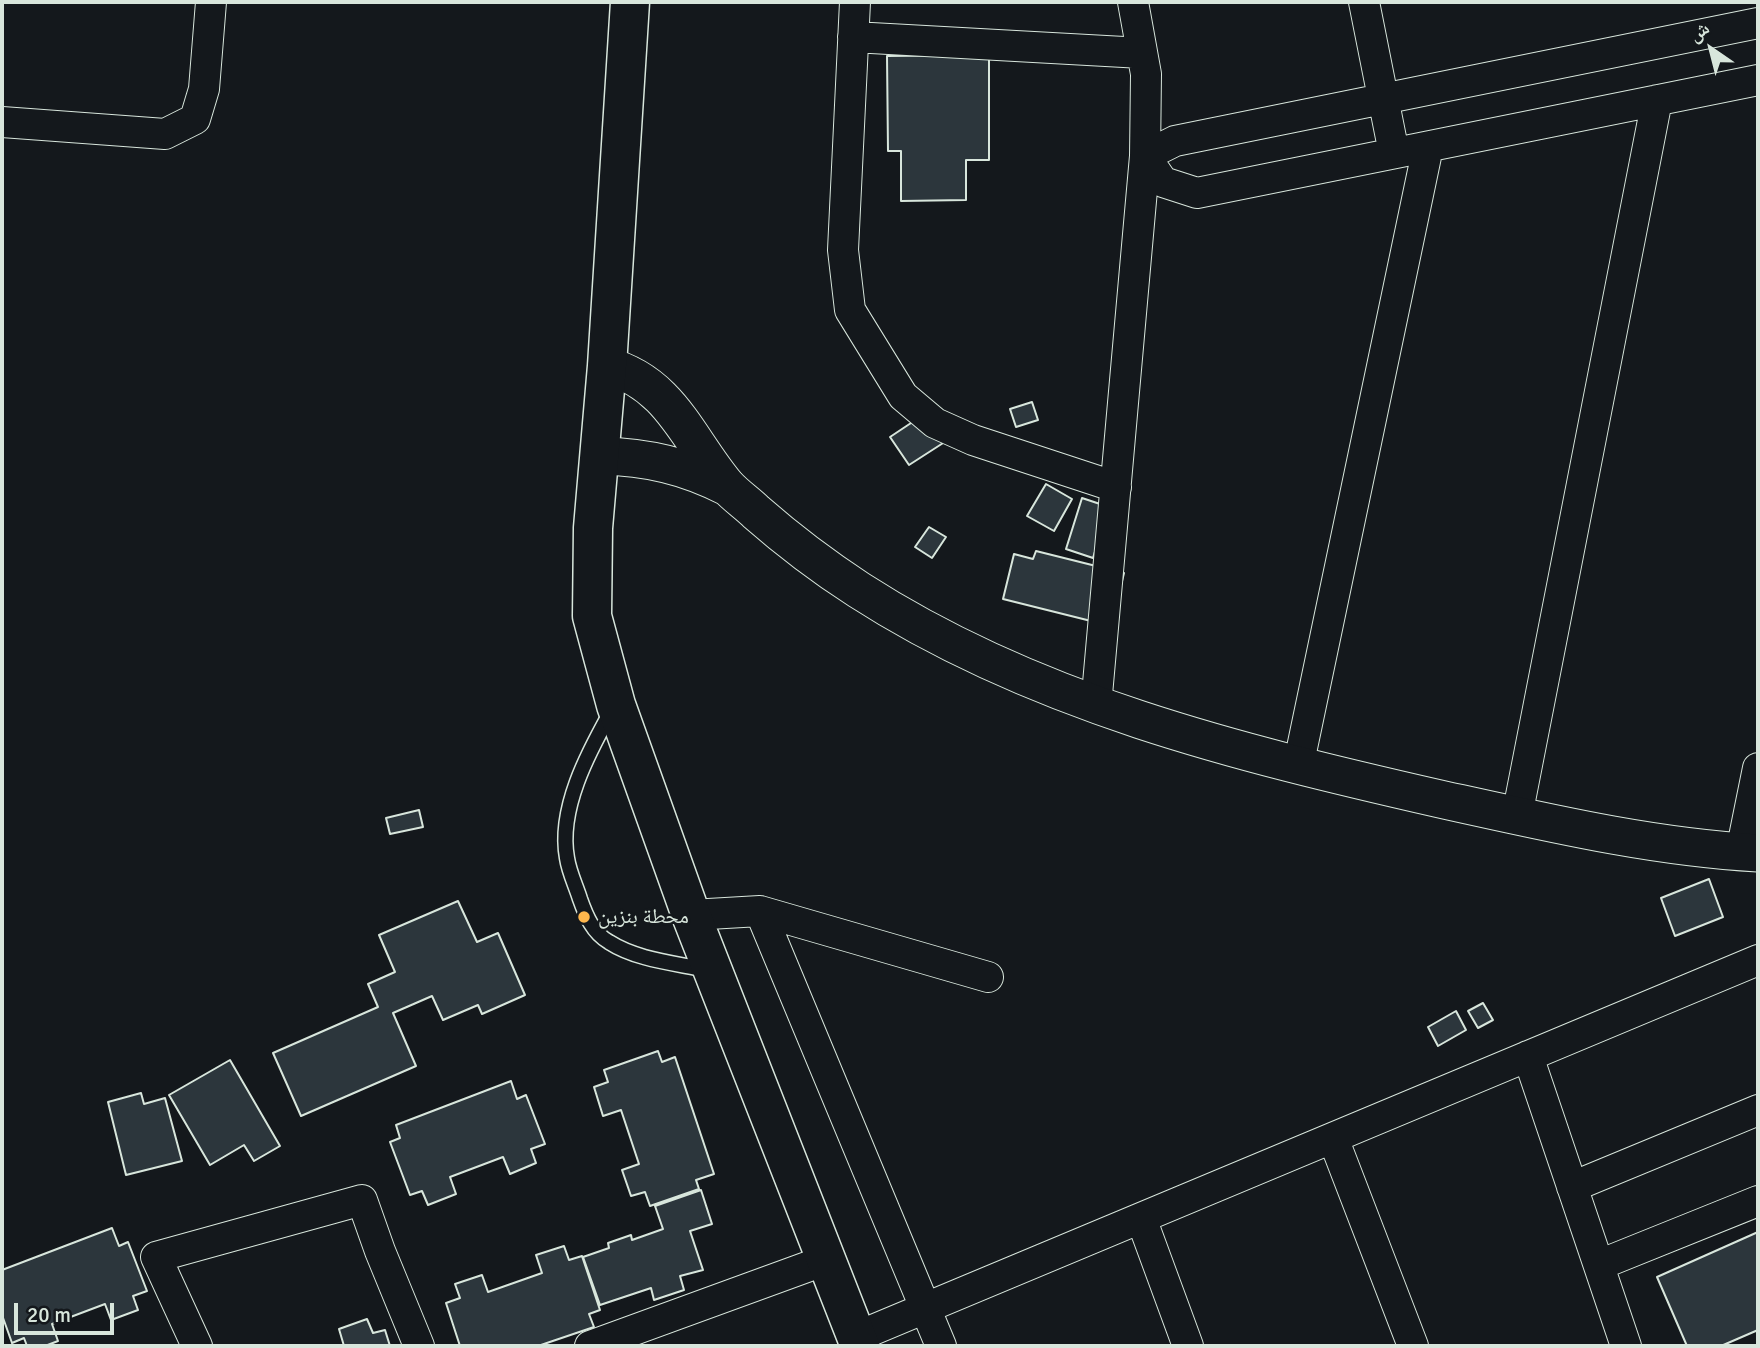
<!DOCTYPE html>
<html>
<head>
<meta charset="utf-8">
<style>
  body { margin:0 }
  #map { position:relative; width:1760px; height:1348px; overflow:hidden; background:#14181c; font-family:Signika,"Noto Naskh Arabic",sans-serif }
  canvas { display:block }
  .frame { position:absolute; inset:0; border:4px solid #d8e6dc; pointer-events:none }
  .north { position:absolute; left:1676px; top:14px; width:70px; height:70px; -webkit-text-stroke:5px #14181c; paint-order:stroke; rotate:325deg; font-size:19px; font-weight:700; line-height:28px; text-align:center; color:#d8e6dc }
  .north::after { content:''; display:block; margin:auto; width:24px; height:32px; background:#d8e6dc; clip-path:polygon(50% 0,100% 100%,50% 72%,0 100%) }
  .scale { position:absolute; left:14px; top:1303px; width:100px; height:32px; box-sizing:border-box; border:4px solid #d8e6dc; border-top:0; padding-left:9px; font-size:21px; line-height:24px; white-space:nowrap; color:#d8e6dc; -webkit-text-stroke:5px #14181c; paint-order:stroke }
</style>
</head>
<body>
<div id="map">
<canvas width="1760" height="1348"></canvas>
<div class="frame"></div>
<div class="north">ش</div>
<div class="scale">20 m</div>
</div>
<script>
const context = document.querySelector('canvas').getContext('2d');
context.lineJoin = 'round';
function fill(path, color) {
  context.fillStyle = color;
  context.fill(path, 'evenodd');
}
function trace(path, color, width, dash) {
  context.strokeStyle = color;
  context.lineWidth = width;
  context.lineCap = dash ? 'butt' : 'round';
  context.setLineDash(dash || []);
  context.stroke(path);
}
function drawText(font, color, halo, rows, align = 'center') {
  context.font = font + ' Signika,"Noto Naskh Arabic",sans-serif';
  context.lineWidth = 5;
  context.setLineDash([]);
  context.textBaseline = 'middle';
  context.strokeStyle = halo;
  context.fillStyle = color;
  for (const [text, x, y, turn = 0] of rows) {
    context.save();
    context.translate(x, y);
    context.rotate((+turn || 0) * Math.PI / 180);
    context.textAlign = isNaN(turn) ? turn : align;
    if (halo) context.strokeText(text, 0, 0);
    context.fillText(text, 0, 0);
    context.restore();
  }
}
const building = new Path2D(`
  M989,55V160H966V200L901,201V151H888L887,56Z
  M1032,402L1038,420L1016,427L1010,409Z
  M935,407L954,436L909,465L890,437Z
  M1046,484L1072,499L1054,531L1027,516Z
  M1082,498L1109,507L1093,558L1066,549Z
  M929,527L946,537L932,558L915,547Z
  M1036,551L1124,573L1111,626L1003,599L1014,554L1033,559Z
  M419,810L423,827L390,834L386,818Z
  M1709,879L1723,917L1675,936L1661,898Z
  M458,901L477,942L498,933L525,995L482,1014L478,1005L443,1020L432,996L393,1013L416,1066L301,1116L273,1053L378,1007L368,984L395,972L379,935Z
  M1483,1003L1493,1020L1478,1028L1468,1011Z
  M1456,1011L1466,1030L1438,1046L1428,1027Z
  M658,1051L662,1062L675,1057L714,1174L696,1180L699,1189L650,1206L645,1192L631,1196L622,1170L639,1164L621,1110L603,1116L594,1087L608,1082L604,1070Z
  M230,1060L280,1146L254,1161L244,1145L210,1165L169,1095Z
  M511,1081L517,1099L526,1095L545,1144L531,1149L536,1163L510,1174L503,1157L450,1177L456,1194L428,1205L422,1191L410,1195L390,1142L400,1138L396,1125Z
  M141,1093L144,1104L165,1098L182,1161L126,1175L108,1102Z
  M701,1190L712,1224L690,1231L703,1270L680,1276L684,1290L654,1300L651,1288L600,1305L583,1257L609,1248L608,1243L631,1235L632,1240L663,1229L655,1206Z
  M112,1228L119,1246L128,1242L147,1291L133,1296L138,1310L111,1320L105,1304L52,1324L58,1341L45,1346H27L24,1338L12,1343L2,1315V1270Z
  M1758,1232V1330L1721,1346H1687L1657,1277Z
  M564,1246L569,1260L582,1256L600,1310L589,1314L594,1327L538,1346H460L446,1303L460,1298L455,1284L482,1275L488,1292L542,1273L536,1255Z
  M367,1319L373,1333L385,1330L390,1346H344L339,1329Z`);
fill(building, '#2c363c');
trace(building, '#d8e6dc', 2);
const service = new Path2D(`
  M611,712C588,753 558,809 567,858C569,872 576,886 580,899C586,916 593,933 609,942C637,960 675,963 707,970`);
const minor = new Path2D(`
  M855,2L843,250L850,310L903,396L935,423L973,440L1116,487
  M1364,2L1394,153
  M1758,23L1175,141L1145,156L1163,182L1197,193L1758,80
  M853,37L1142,53
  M2,122L165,134L195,119L204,89L211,2
  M1096,706L1145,156L1146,74L1133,2
  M1298,767L1428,147
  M1517,816L1657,100
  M1741,852L1758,768
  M760,911L941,1346
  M691,915L760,911L988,977
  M1528,1056L1626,1346
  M1333,1138L1413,1346
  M1572,1187L1758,1110
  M1141,1218L1188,1346
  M1599,1265L1758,1201
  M856,1337L1758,960
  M197,1346L156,1257L362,1200L380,1251L419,1346
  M590,1346L826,1260`);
const tertiary = new Path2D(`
  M607,366C671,383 688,440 727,486C736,496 747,503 756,512C789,541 822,566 859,590C1034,703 1239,753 1440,799C1545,822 1650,847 1758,853
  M601,456C647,457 686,466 727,487`);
const secondary = new Path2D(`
  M630,2L607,366L593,528L592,616L616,705L691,915L860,1346`);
trace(service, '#d8e6dc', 17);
trace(minor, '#d8e6dc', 32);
trace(tertiary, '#d8e6dc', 39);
trace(secondary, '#d8e6dc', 41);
trace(service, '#14181c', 14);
trace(minor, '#14181c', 30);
trace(tertiary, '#14181c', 37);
trace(secondary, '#14181c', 38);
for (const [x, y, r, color] of [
  [584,917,7,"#ffb74d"]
]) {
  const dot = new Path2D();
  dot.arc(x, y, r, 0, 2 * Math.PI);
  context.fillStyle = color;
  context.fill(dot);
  trace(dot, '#14181c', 2.5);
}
drawText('21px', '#d8e6dc', '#14181c', [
  ["محطة بنزين",598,917]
], 'left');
</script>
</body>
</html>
